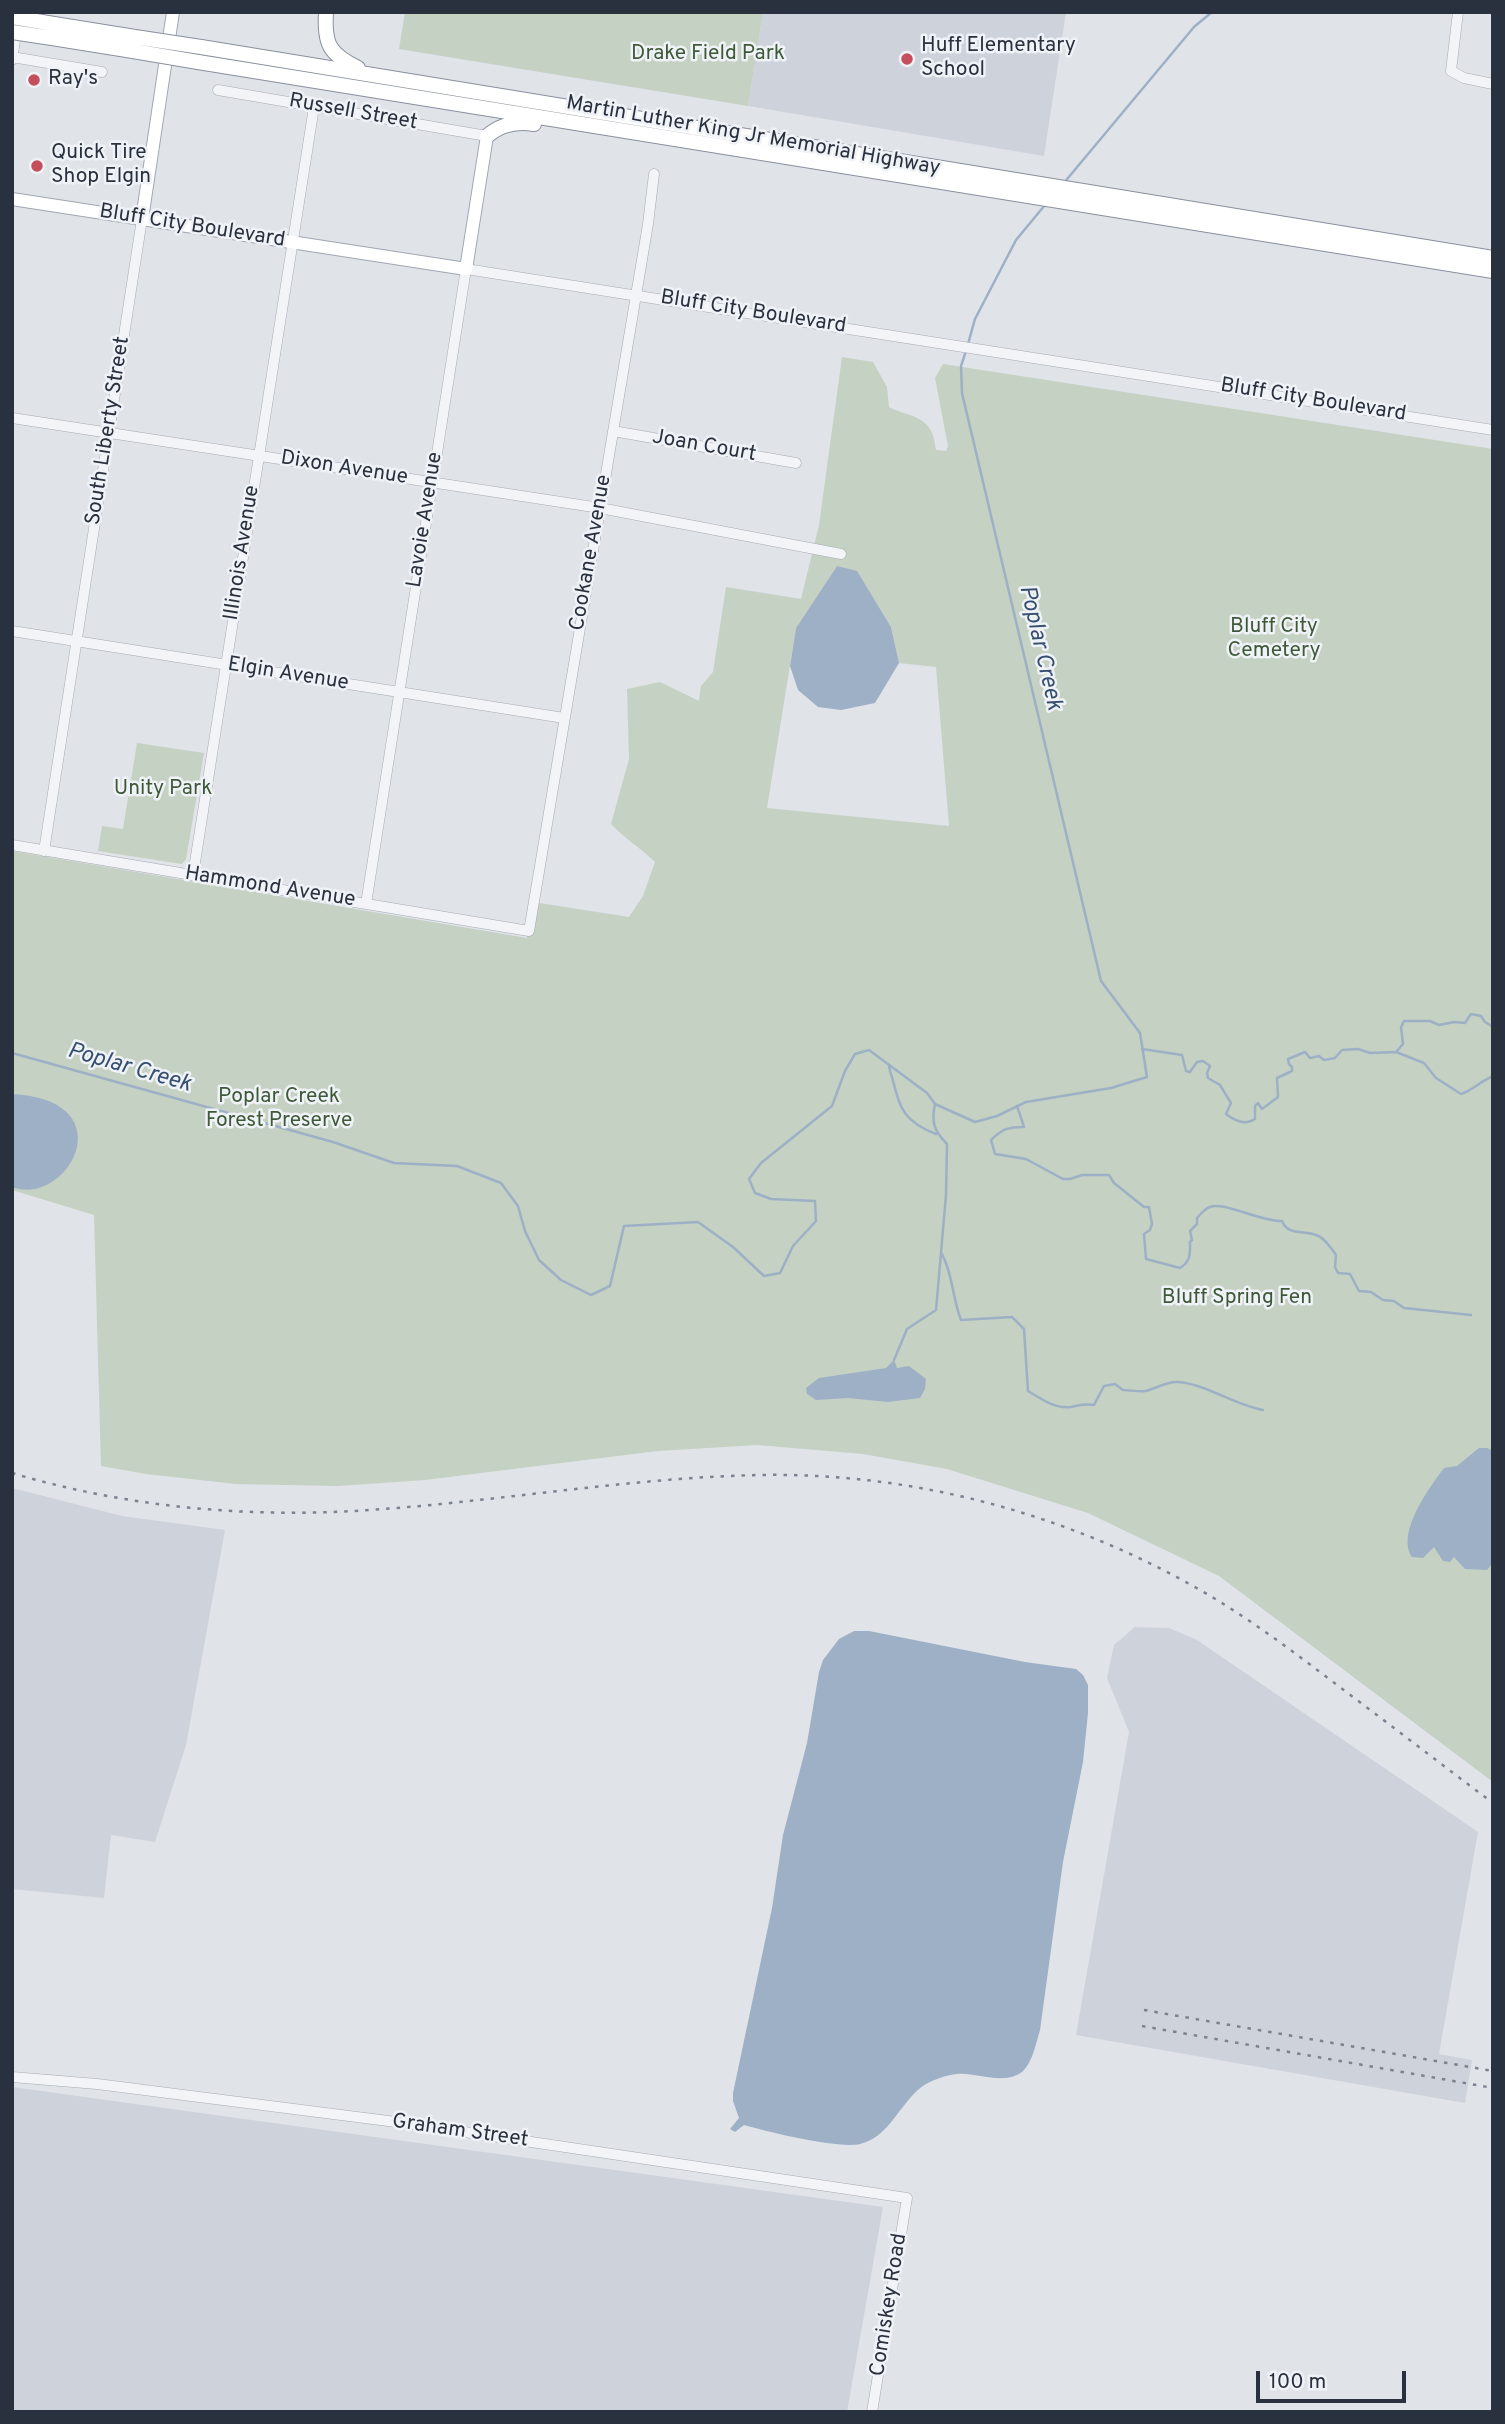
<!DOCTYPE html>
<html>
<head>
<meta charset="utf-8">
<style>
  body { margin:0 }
  #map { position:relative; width:1505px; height:2424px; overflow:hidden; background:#e0e3e8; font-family:Overpass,sans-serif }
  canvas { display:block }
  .frame { position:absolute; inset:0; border:14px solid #2a313e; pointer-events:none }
  .scale { position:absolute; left:1256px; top:2371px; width:150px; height:32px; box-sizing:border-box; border:4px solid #2a313e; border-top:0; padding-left:9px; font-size:21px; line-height:24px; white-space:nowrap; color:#2a313e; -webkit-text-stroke:5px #eff2f6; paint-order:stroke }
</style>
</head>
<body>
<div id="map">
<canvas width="1505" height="2424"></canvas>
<div class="frame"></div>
<div class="scale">100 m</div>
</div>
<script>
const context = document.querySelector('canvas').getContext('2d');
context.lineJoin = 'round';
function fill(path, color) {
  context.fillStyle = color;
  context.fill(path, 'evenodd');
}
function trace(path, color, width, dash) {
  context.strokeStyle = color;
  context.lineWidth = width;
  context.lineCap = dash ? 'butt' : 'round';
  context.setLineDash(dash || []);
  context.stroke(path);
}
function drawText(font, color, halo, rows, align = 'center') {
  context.font = font + ' Overpass,sans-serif';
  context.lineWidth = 5;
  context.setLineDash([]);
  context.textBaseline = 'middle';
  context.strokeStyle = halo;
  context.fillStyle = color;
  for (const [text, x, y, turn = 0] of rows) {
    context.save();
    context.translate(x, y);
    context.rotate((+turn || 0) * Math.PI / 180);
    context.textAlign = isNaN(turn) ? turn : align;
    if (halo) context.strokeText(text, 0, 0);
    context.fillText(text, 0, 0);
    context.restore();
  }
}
fill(new Path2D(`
  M763,12H1066L1044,156L748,106Z
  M12,1488L122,1516L225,1530L186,1745L155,1842L111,1835L104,1898L12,1889Z
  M1135,1627L1169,1628L1197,1640L1478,1832L1439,2054L1472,2060L1465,2103L1076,2035L1129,1732L1107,1678L1114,1645Z
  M12,2087L883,2207L847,2412H12Z`), '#ced2da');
fill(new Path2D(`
  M405,12H763L748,106L399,49Z
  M842,357L873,362L887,387L889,407C903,415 925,415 932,433C934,438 935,445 936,450L946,451L948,446L935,378L943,364L1493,449V1782L1219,1576L1088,1513L947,1469L863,1454L757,1445L658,1451L425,1480L338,1486L236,1484L146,1474L101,1466L94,1215L12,1190V851L527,938L533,902L629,917L643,896L655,862C641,848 625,839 611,824L629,759L627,689L660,682L699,701L701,686L713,672L726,587L801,599L819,525ZM837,566L857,572L891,627L899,663L936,667L949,826L767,808L796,628Z
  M137,743L204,753L186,859L182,864L98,851L102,826L123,829Z`), '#c5d1c2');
fill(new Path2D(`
  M837,566L857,571L891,627L899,663L875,703L841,710L818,707L798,690L790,666L796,628Z
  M12,1094C127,1100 68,1208 12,1187Z
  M894,1360L897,1368L909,1366L926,1379L925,1389L920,1398L888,1402L848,1398L816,1400L807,1394L806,1388L819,1378L886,1368Z
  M1479,1448H1487L1493,1451V1563L1487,1570L1465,1569L1454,1557L1450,1562L1443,1561L1434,1547L1423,1558L1412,1557C1396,1533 1429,1488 1444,1468L1457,1466Z
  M854,1631H869L1025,1662L1076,1669L1083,1675L1088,1685V1713L1083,1762L1063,1862L1040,2030C1036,2043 1033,2060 1024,2070C1007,2087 977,2072 957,2074C947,2075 935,2079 926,2084C901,2099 891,2137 860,2144C839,2149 768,2132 744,2125L735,2132L730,2129L739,2118L733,2101V2093L772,1908L783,1835L807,1743L819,1672L823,1660L839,1639Z`), '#9eb0c6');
trace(new Path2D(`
  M1063,184L1194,27L1212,12
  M968,344L975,319L1016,240L1045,205
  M1142,1049L1182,1055L1186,1071L1190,1072L1197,1062L1203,1061L1210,1066L1207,1073L1208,1078L1220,1085L1231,1103L1226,1114C1235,1121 1245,1126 1255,1119V1106L1258,1103L1262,1109L1278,1097L1277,1078L1292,1071V1067L1289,1064L1288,1059L1305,1052L1310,1058L1319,1056L1324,1060L1335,1058L1342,1050L1358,1049L1370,1053L1396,1052L1403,1044L1401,1027L1404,1021H1430L1439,1025L1454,1022L1465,1023L1471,1014L1481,1016L1485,1022L1493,1027
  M1396,1052L1424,1063L1436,1078L1461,1094C1473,1090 1481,1081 1493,1076
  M12,1053L333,1142L394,1163L457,1166L501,1183L518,1206L525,1231L539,1260L561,1280L591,1295L610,1286L624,1226L698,1222L733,1247L764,1276L780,1273L793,1246L816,1221L815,1201L771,1199L755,1193L749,1179L761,1163L832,1106L845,1071L855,1054L869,1050L927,1093L935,1104L975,1122L997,1116L1026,1102L1111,1088L1147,1077L1140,1033L1101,981L962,393L961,366L966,351
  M889,1067C900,1102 897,1119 936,1134
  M1017,1106L1024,1127C1008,1127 1002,1129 991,1140L995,1154L1026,1159L1063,1179H1070L1082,1175H1109L1114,1183L1144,1207H1149L1152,1224L1150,1230L1144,1234L1146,1259L1180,1268C1191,1261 1190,1254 1190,1242L1192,1240L1190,1231L1197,1224V1218C1201,1214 1205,1208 1210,1207C1223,1201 1261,1222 1282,1221C1288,1236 1304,1230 1316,1235C1324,1237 1331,1248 1336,1255L1335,1267L1338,1273L1350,1274L1359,1291L1371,1292L1383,1300L1394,1301L1404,1308L1471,1315
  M941,1252C953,1274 952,1297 961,1320L1012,1317L1024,1329L1028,1391C1041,1399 1055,1409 1071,1407C1080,1405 1084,1404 1094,1405L1104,1386L1115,1384L1123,1390C1130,1390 1138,1392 1145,1391C1156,1389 1166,1381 1178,1382C1206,1384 1234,1405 1263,1410
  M894,1360L907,1329L936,1310L946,1195L947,1144C934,1131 931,1122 935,1104`), '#9eb0c6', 2.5);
const minor = new Path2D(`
  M1458,12L1451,71L1464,78L1493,84
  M12,57L102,72
  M12,60L17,27
  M218,90L487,136
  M12,418L600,508L841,554
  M613,431L796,463
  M12,631L564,718
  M12,845L529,931L648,224L654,174
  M44,851L142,219
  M193,875L314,107
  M366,904L466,269L1493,430
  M12,2077L97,2084L404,2123L907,2198L872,2412`);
const major = new Path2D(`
  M12,199L466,269L487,136
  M142,219L173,12`);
const highway = new Path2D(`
  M326,12C324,44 329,54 358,68
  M54,24L135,37
  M52,38L133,51
  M201,47L1493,258
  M198,62L1493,271
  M487,136C501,124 516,121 534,124`);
trace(minor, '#a6aab2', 11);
trace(major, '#a0a7b3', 14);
trace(highway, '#89909e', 16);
trace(minor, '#f3f4f7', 10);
trace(major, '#fff', 12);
trace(highway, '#fff', 14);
trace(new Path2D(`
  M12,1473C116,1504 225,1516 333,1512C475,1506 617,1478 759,1475C917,1472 1076,1516 1212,1597C1257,1624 1299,1656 1341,1688C1392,1726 1442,1765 1493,1803
  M1144,2010L1493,2071
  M1142,2026L1493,2088`), '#7b8290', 2.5, [3.5, 7]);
const highwayBridge = new Path2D(`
  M12,17L54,24
  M12,32L52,38
  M135,37L201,47
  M133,51L198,62`);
trace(highwayBridge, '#89909e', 16, []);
trace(highwayBridge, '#fff', 14);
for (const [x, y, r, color] of [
  [907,59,7,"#c54e5d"],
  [34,80,7,"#c54e5d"],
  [37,166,7,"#c54e5d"]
]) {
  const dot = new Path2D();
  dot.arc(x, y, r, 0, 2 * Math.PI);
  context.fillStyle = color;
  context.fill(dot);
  trace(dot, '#eff2f6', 2.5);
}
drawText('21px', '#2a313e', '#eff2f6', [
  ["Huff Elementary",921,47],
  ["School",921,71],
  ["Ray's",48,80],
  ["Quick Tire",51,154],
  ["Shop Elgin",51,178]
], 'left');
drawText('21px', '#3e5938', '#eff2f6', [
  ["Drake Field Park",708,55],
  ["Bluff City",1274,628],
  ["Cemetery",1274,652],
  ["Unity Park",163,790],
  ["Poplar Creek",279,1098],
  ["Forest Preserve",279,1122],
  ["Bluff Spring Fen",1237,1299]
]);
drawText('21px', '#2a313e', '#eff2f6', [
  ["Russell Street",353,113,10],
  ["Martin Luther King Jr Memorial Highway",753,137,10],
  ["Bluff City Boulevard",192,227,9],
  ["Bluff City Boulevard",753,313,9],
  ["Bluff City Boulevard",1313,401,9],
  ["South Liberty Street",109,431,-81],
  ["Joan Court",704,447,10],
  ["Dixon Avenue",344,469,9],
  ["Lavoie Avenue",426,520,-81],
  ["Illinois Avenue",243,553,-81],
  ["Cookane Avenue",592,553,-80],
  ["Elgin Avenue",288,675,9],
  ["Hammond Avenue",270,888,9],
  ["Graham Street",460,2132,8],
  ["Comiskey Road",890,2305,-81]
]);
drawText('italic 23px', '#374f6f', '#eff2f6', [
  ["Poplar Creek",1039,648,77],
  ["Poplar Creek",129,1069,16]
]);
</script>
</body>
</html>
